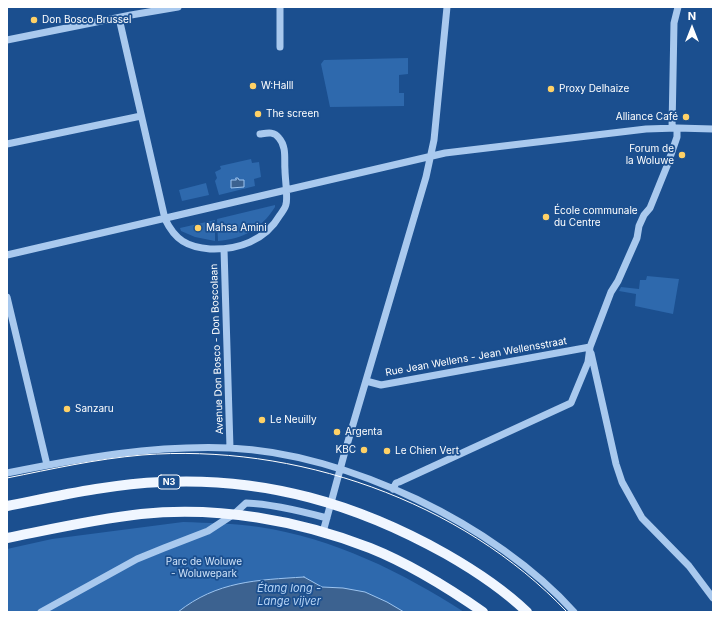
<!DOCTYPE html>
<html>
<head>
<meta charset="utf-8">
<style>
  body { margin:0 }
  #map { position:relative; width:720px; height:619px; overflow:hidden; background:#1b4f8f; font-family:Inter,sans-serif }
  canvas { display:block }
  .frame { position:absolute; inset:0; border:8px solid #fff; pointer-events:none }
  .north { position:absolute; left:672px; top:8px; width:40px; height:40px; -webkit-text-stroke:3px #1b4f8f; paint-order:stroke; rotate:0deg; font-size:11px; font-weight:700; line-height:16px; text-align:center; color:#fff }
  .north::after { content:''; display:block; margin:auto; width:14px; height:18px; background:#fff; clip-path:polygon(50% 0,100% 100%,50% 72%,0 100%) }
</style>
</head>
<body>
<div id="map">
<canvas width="720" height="619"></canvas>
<div class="frame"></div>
<div class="north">N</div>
</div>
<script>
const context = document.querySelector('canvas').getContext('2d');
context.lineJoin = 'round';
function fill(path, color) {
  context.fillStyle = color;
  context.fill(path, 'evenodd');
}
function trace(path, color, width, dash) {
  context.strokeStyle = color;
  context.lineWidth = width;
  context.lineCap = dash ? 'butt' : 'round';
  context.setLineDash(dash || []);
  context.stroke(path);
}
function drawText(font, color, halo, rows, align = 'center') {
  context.font = font + ' Inter,sans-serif';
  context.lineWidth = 3.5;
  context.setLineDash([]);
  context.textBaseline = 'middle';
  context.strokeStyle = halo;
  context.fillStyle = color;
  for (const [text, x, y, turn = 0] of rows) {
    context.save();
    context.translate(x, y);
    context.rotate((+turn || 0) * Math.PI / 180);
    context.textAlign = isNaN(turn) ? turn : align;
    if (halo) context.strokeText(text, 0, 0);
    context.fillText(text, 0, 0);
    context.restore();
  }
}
fill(new Path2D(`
  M408,58V74L399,75V93H404V106L330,107L321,64L324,60Z
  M251,159L252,163L259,162L261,177L254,179L255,186L219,195L215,181L217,178L215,172L221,169L220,166Z
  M206,183L209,195L182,201L179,190Z
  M275,205V207C261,229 243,239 218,241L217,219Z
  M215,220V241L195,237L181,231L180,228Z
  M647,276L679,279L673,314L635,306L636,294L619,291L621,287L639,289L640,280H646Z
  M183,522C208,523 234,523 259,527C333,538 402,572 464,612H7V549L52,539Z`), '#2e69ad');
const water = new Path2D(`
  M236,178H238L239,180H244V187L231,188V180H236Z
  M304,577L322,587L343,588L365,592L387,602L404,612H178C217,581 257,580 304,577Z`);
fill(water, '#3c6290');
trace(water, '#9cc4f0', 1);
trace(new Path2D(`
  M280,7V47
  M119,18L165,219C175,240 187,247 210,249C238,250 265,241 280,215C282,212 286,207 286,204C288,198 285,178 285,170C284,160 287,147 279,138C274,131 267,133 260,134
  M7,40L131,15L178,7
  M672,128L674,23L678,7
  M7,144L141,116
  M224,249L230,448
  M7,255L445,153L646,129L677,128L713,129
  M7,297L47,465
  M591,353L616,464L622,482L642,518L689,566L713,598
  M366,381L381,385L590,347
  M7,473C82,458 153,445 230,448C347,453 496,525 574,612
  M393,489L396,483L399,482L571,403L588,362L590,347L611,292L618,281L637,238L639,226L644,215L650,208L667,166L677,137V128
  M323,532L344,455L426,177L434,140L447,7
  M41,612L137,559L164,548L208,531L234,514L246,503C273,504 301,511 327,518`), '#a9c9ee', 7);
trace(new Path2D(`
  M7,506C58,496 110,484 162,482C265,477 357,504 446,554C474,570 503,589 527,612
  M7,538C52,529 96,519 141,514C218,506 298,520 370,548C410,564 447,587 483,612`), '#f0f6ff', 10);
trace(new Path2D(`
  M7,478C52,469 96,459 142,455C294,443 461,500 567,612`), '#fff', 1);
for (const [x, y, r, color] of [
  [34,20,4,"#ffd166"],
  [253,86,4,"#ffd166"],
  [551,89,4,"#ffd166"],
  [258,114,4,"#ffd166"],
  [686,117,4,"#ffd166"],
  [682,155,4,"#ffd166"],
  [546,217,4,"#ffd166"],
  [198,228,4,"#ffd166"],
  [67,409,4,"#ffd166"],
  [262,420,4,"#ffd166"],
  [337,432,4,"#ffd166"],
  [364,450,4,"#ffd166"],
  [387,451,4,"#ffd166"]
]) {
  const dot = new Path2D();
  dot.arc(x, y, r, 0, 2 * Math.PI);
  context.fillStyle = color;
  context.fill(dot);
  trace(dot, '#1b4f8f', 1.5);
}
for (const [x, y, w] of [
  [169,482,22]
]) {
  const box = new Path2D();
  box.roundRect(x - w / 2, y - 7, w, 14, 3);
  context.fillStyle = '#1b4f8f';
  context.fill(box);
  trace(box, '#fff', 1);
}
drawText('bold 9px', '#fff', null, [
  ["N3",169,482]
]);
drawText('10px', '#fff', '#1b4f8f', [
  ["Don Bosco Brussel",42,20],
  ["W:Halll",261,86],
  ["Proxy Delhaize",559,89],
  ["The screen",266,114],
  ["Alliance Café",678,117,"right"],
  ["Forum de",674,149,"right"],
  ["la Woluwe",674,161,"right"],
  ["École communale",554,211],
  ["du Centre",554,223],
  ["Mahsa Amini",206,228],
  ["Sanzaru",75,409],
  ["Le Neuilly",270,420],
  ["Argenta",345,432],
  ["KBC",356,450,"right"],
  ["Le Chien Vert",395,451]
], 'left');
drawText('10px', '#fff', '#1b4f8f', [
  ["Avenue Don Bosco - Don Boscolaan",217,349,-92],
  ["Rue Jean Wellens - Jean Wellensstraat",476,357,-10]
]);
drawText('10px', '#cfe3fa', '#1b4f8f', [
  ["Parc de Woluwe",204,562],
  ["- Woluwepark",204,574]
]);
drawText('italic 11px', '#b5d3f5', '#1b4f8f', [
  ["Étang long -",289,589],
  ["Lange vijver",289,602]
]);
</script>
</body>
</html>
